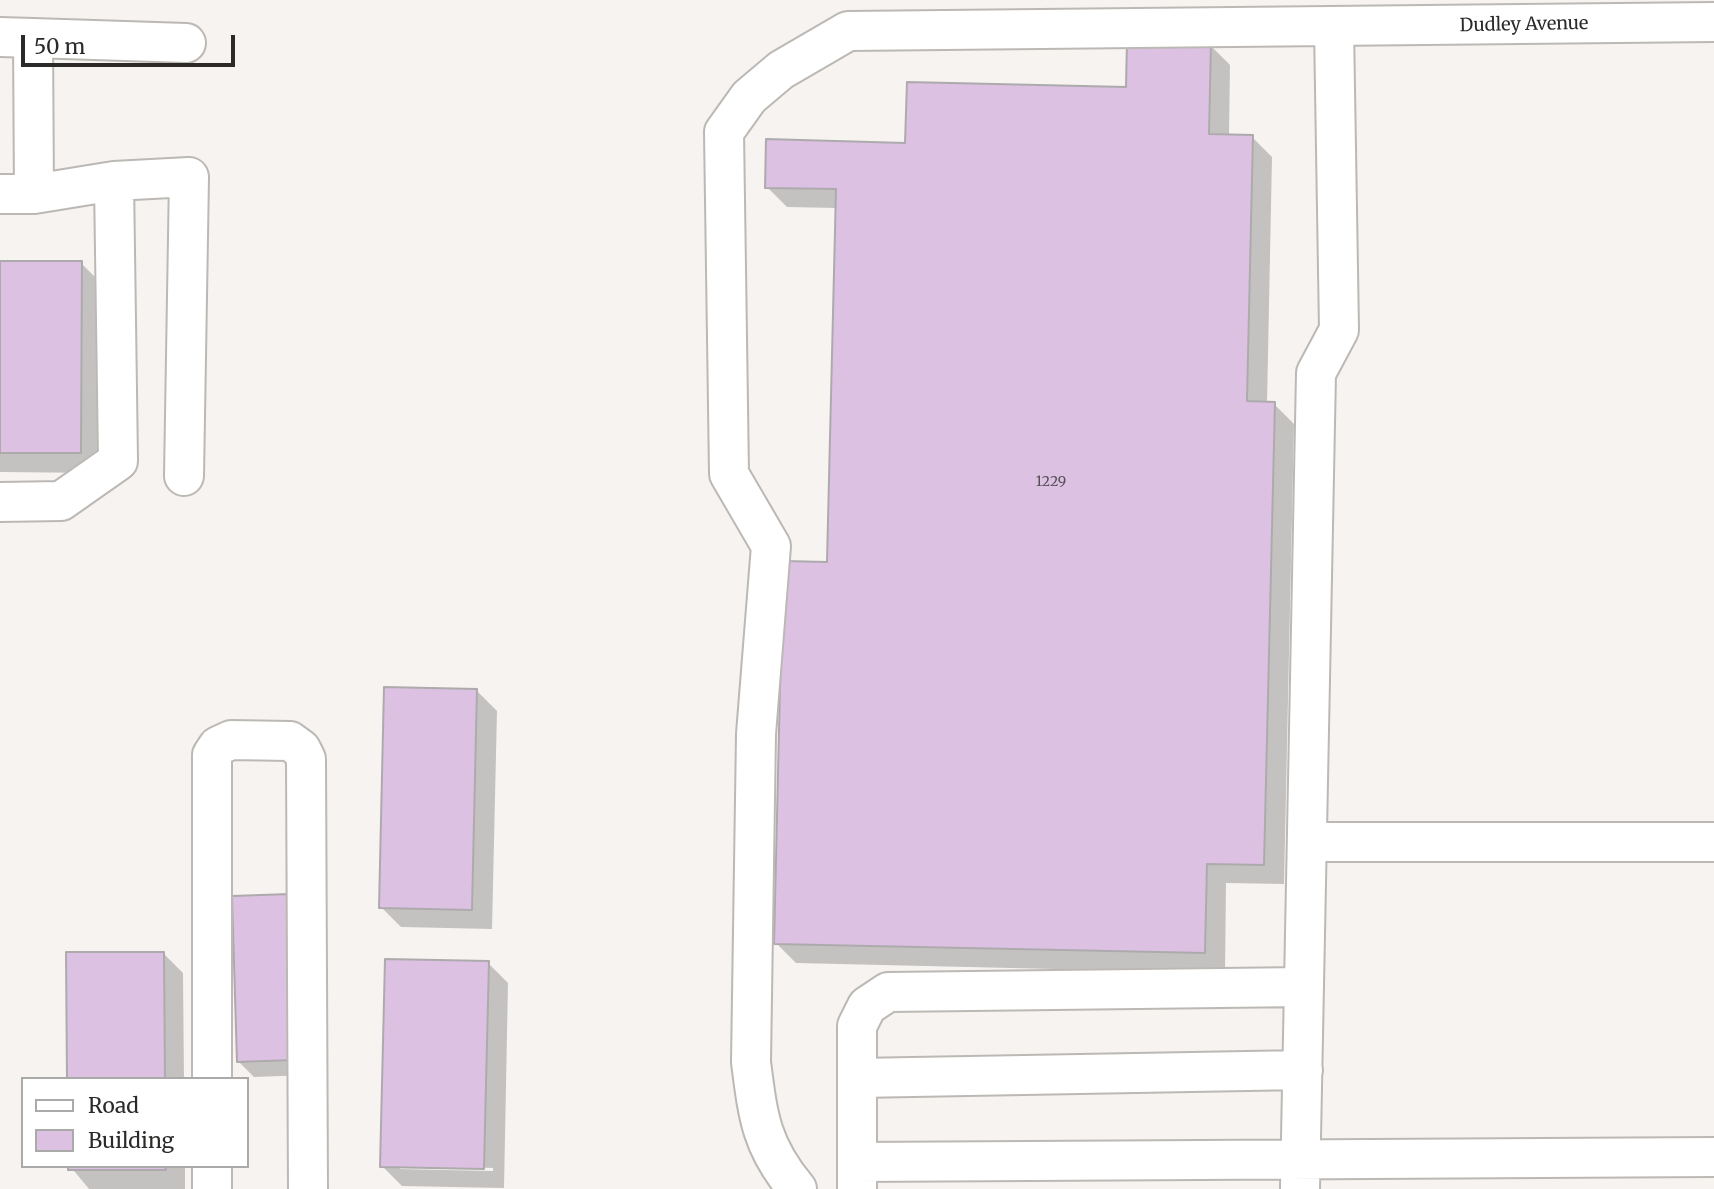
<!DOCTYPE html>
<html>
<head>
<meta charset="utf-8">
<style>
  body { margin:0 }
  #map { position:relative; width:1714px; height:1189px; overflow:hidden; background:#f6f3f0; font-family:Merriweather,serif }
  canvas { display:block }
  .legend { position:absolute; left:21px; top:1077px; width:228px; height:91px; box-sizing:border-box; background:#fff; border:2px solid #aaaaa9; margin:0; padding:9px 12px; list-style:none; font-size:21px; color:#2b2a29 }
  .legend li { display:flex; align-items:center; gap:14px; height:35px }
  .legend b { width:35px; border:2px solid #aaaaa9 }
  .scale { position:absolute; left:21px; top:35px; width:214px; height:32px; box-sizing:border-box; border:4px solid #2b2a29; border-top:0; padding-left:9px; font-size:21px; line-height:24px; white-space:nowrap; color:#2b2a29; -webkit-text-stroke:5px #fff; paint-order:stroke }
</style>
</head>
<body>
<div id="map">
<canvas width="1714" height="1189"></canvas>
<ul class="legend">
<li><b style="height:9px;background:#fff"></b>Road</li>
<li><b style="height:19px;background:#dcc1e3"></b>Building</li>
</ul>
<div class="scale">50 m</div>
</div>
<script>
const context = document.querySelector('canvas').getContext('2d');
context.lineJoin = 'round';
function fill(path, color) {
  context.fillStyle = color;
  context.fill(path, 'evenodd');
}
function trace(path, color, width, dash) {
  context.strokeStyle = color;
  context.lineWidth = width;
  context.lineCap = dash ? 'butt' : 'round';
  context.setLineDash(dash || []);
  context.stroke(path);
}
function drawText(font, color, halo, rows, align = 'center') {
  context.font = font + ' Merriweather,serif';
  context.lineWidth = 5;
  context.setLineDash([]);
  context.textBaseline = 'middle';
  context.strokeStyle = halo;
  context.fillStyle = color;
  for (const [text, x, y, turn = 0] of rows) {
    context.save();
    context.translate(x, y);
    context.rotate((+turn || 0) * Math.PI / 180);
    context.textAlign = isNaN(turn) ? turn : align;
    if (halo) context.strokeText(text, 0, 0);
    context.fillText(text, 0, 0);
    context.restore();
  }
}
fill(new Path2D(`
  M1210,45L1230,65L1229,136L1252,137L1272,157L1267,404H1274L1294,424L1284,884L1226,883L1225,973L796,963L776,943L829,564L837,208L787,207L767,187L907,144L1128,88Z
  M0,263H81L101,283L100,473L0,472Z
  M477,691L497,711L492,929L401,927L381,907Z
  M234,898L309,1075L254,1077L239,1062Z
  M163,953L183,973L184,1079H69Z
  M488,963L508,983L504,1188L402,1186L382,1166ZM400,1165L493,1168V1171L400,1169Z
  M70,1166H185V1189H89Z`), '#0003');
const building = new Path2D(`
  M1127,41L1211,43L1209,134L1253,135L1247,401L1275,402L1264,865L1207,864L1205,953L774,944L783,561L827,562L836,189L765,188L766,139L905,143L907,82L1126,87Z
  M0,261H82L81,453H0Z
  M384,687L477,689L472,910L379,908Z
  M290,894L295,1060L237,1062L232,896Z
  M66,952H164L165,1079H67Z
  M385,959L489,961L484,1169L380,1167Z
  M68,1166H165L166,1170H68Z`);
fill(building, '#dcc1e3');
trace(building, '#adaaad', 2);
const minor = new Path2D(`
  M0,37L33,38L34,194
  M33,38L186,43
  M114,181L189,177L184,476
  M0,194H34L114,181L118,461L61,501L0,502
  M1307,842H1714
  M857,1078L1303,1070
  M212,1079V755L218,746L231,740L290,741L301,749L306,759L308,1189
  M857,1162L1714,1157
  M212,1166V1189
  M797,1189C761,1146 758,1117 751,1062L756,734L771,546L729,474L724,132L749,97L781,70L848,31L1714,22
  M857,1189V1026L867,1006L888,992L1304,987
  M1300,1189L1316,373L1339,330L1334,28`);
trace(minor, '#bcb9b5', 42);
trace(minor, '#fff', 38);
drawText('14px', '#575058', null, [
  ["1229",1051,482]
]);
drawText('18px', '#2b2a29', '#fff', [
  ["Dudley Avenue",1524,25,-1]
]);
</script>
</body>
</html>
